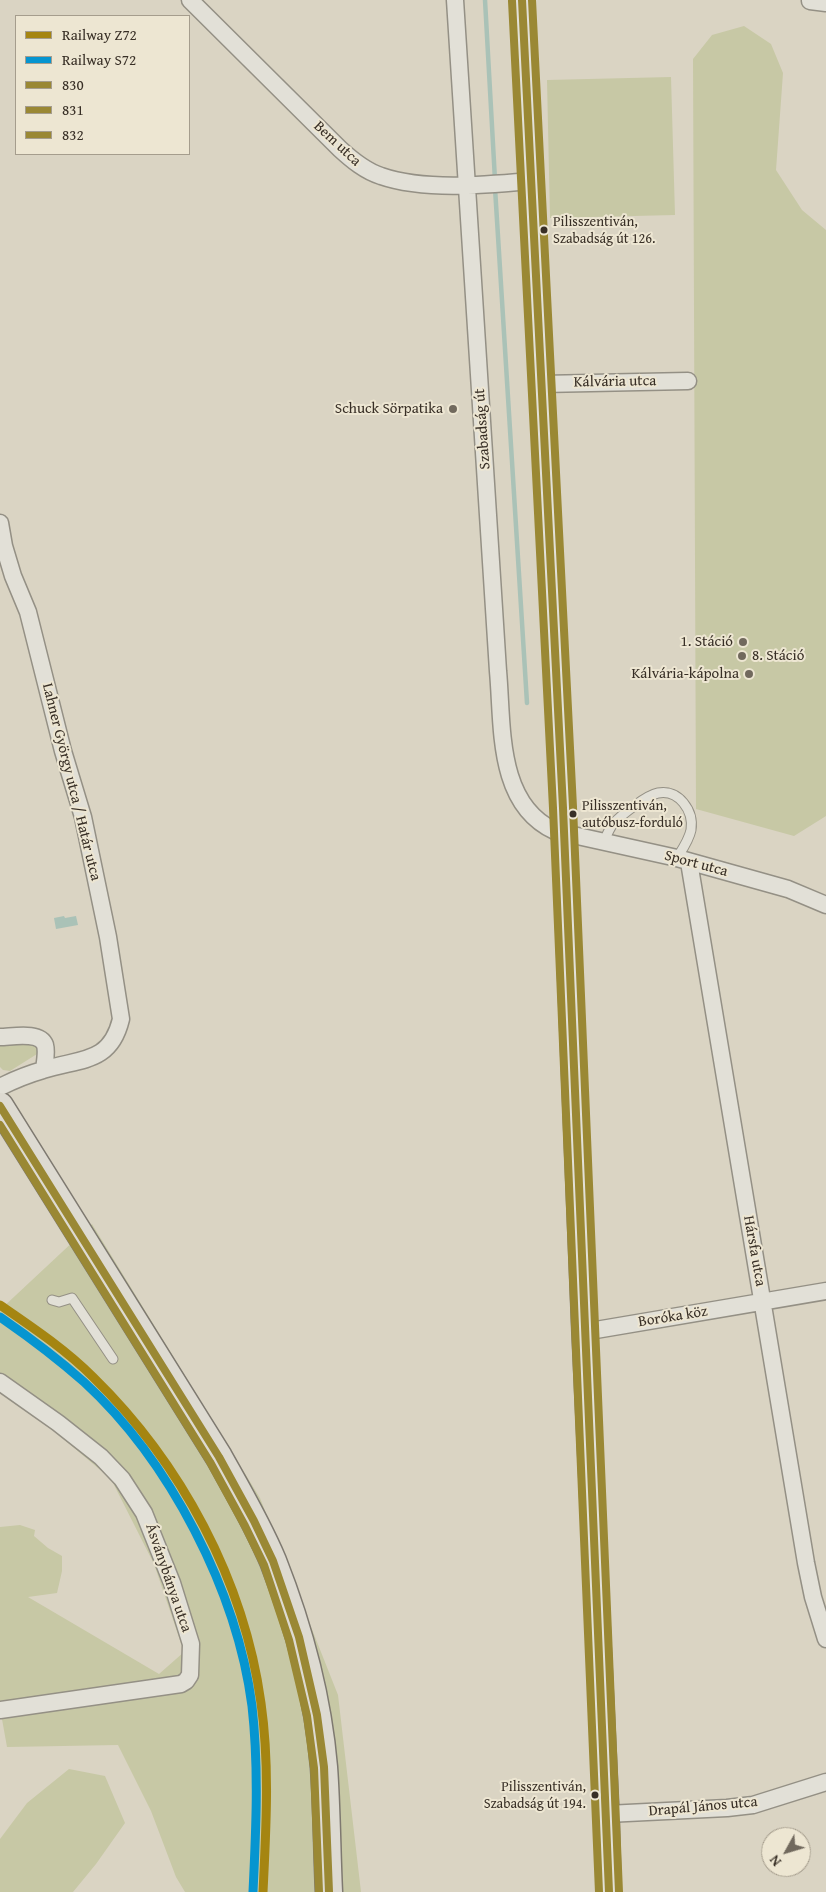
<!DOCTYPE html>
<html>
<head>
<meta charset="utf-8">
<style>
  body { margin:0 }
  #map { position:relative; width:826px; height:1892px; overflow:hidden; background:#dad4c3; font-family:"Gentium Book Plus",serif }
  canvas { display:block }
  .legend { position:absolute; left:15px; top:15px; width:175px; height:140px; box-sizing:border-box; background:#ede6d2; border:1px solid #a59d8d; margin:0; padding:6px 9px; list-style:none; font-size:15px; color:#382f26 }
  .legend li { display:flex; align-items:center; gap:10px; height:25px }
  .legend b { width:25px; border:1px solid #a59d8d }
  .north { position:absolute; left:761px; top:1827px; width:50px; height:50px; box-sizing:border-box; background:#ede6d2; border:1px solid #a59d8d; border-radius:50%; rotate:231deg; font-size:14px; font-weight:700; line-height:20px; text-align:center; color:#382f26 }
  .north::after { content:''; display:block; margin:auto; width:18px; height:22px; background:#71695d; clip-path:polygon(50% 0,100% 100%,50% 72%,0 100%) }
</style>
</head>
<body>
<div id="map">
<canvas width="826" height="1892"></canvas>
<ul class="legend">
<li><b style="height:6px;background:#a58511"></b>Railway Z72</li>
<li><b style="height:6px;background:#0695d0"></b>Railway S72</li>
<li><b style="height:6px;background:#9a8834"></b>830</li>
<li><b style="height:6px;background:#9a8834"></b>831</li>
<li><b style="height:6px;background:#9a8834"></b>832</li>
</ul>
<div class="north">N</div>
</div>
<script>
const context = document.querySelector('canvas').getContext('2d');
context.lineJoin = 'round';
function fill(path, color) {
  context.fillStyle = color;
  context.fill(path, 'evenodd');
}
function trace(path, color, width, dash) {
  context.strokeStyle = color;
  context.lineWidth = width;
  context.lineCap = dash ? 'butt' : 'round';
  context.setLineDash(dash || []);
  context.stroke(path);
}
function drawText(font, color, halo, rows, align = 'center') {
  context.font = font + ' "Gentium Book Plus",serif';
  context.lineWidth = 4;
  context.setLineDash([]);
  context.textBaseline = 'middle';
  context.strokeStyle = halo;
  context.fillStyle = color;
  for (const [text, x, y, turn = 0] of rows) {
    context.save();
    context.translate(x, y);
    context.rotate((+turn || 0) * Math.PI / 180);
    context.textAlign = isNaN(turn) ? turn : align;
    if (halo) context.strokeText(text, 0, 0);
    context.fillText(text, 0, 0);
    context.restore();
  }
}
fill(new Path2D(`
  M744,26L771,44L783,73L776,170L802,210L826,230V816L794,836L696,809L693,59L712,35Z
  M671,77L675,215L550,218L547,80Z
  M33,1043L39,1049L37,1054L10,1071L3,1070L0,1067V1045Z
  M92,1224L260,1498L338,1695L361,1892H185L176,1877L151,1811L118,1745L7,1747L0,1708V1527L20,1525L35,1530L34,1536L48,1548L62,1556V1571L57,1593L28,1597L159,1674L184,1652L154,1564L111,1479L29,1410L0,1390V1310Z
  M69,1769L105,1776L125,1823L96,1864L73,1892H0V1839L27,1803Z`), '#c7c8a5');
fill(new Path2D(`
  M64,916L65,918L76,916L78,925L56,929L54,918Z`), '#aac2b7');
trace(new Path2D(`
  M485,0L495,180
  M495,188L527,703`), '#aac2b7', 4.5);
const lane = new Path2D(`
  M604,841C607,835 609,829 613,824C621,815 647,795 658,793C679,789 694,811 691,830C689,840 682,850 677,858
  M52,1300L59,1302L72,1298L113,1359`);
const street = new Path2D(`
  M190,0L340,149C352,160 365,171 381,176C424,191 486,185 531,181
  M455,0L498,671C503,725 496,804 555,831L677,858L788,889L826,905
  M810,1L826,3
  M542,384L688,381
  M0,523L4,546L13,576L28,612L63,751L83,817L108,937L121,1019C110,1065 79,1058 43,1070C29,1074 14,1080 0,1087
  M689,862L806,1563L813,1597L826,1639
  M0,1037C12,1037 40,1031 45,1045C47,1052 45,1062 44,1069
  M584,1332L826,1291
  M0,1382L58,1423L101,1457L122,1479L144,1513L172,1583L191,1644L190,1675L186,1681L181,1684L0,1710
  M607,1814L727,1808L753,1805L826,1782`);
const secondary = new Path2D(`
  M522,0L563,808L584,1332L607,1814L609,1892`);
const primary = new Path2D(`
  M0,1106L219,1457C238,1491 258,1525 273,1561C299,1627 318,1697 324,1767C327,1808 327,1850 329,1892`);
trace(lane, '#949085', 11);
trace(street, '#949085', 19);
trace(secondary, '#7e7970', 26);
trace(primary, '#7e7970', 29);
trace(lane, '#e2e0d7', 9);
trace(street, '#e2e0d7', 16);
trace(secondary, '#e2e0d7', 24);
trace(primary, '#dddad1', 26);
trace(new Path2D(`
  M522,0L563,808L609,1892
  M0,1106L219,1457L254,1521L273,1561L299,1637L317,1715L324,1767L329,1892`), '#9a8834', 8);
trace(new Path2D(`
  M512,1L553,808L599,1892
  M0,1125L210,1462L245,1526L264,1565L289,1640L307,1716L314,1768L319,1892`), '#9a8834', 8);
trace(new Path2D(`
  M532,0L573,807L619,1892`), '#9a8834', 8);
trace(new Path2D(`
  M0,1305C32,1327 65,1349 93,1377C181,1463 244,1580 261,1703C270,1766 266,1829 263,1892`), '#a58511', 9);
trace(new Path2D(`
  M0,1317C29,1337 57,1358 84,1382C170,1461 237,1591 252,1706C259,1768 256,1830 253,1892`), '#0695d0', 9);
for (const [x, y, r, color] of [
  [544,230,4.5,"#382f26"],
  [453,409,5,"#71695d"],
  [743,642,5,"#71695d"],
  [742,656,5,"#71695d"],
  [749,674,5,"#71695d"],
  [573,814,4.5,"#382f26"],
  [595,1795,4.5,"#382f26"]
]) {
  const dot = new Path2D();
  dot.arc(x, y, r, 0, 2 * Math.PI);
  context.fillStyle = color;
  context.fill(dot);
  trace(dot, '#ede6d2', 2);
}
drawText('14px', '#382f26', '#ede6d2', [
  ["Pilisszentiván,",553,222],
  ["Szabadság út 126.",553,239],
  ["Pilisszentiván,",582,806],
  ["autóbusz-forduló",582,823],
  ["Pilisszentiván,",586,1787,"right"],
  ["Szabadság út 194.",586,1804,"right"]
], 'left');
drawText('15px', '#382f26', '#ede6d2', [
  ["Bem utca",337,144,43],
  ["Kálvária utca",615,382,-1],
  ["Szabadság út",483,429,-94],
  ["Lahner György utca / Határ utca",71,782,76],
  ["Sport utca",696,864,15],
  ["Hársfa utca",754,1251,80],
  ["Boróka köz",673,1317,-9],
  ["Ásványbánya utca",168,1578,71],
  ["Drapál János utca",703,1807,-5]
]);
drawText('15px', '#382f26', '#ede6d2', [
  ["Schuck Sörpatika",443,409],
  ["1. Stáció",733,642],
  ["8. Stáció",752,656,"left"],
  ["Kálvária-kápolna",739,674]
], 'right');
</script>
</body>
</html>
